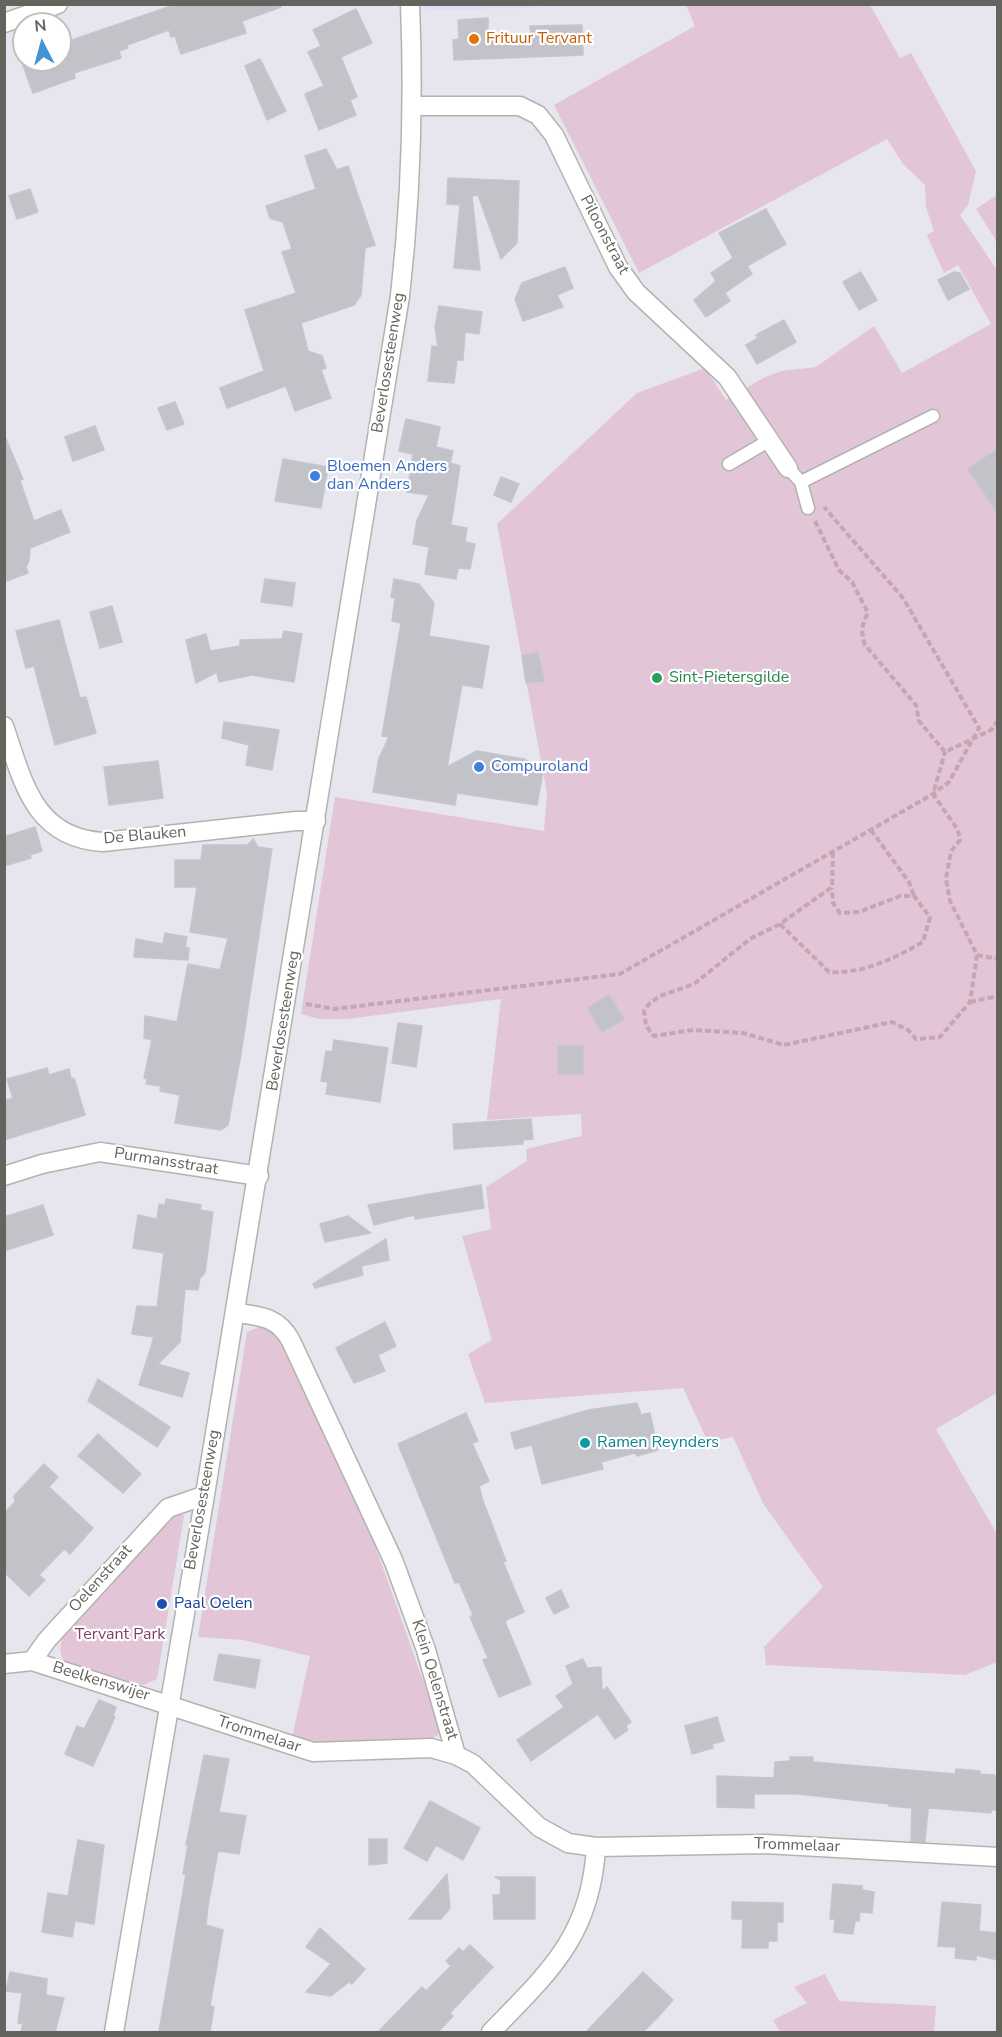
<!DOCTYPE html>
<html>
<head>
<meta charset="utf-8">
<style>
  body { margin:0 }
  #map { position:relative; width:1002px; height:2037px; overflow:hidden; background:#e7e5ed; font-family:"Nunito Sans",sans-serif }
  canvas { display:block }
  .frame { position:absolute; inset:0; border:6px solid #64635d; pointer-events:none }
  .north { position:absolute; left:12px; top:12px; width:60px; height:60px; box-sizing:border-box; background:#fff; border:2px solid #c1c1be; border-radius:50%; rotate:354deg; font-size:16px; font-weight:700; line-height:24px; text-align:center; color:#64635d }
  .north::after { content:''; display:block; margin:auto; width:21px; height:27px; background:#4693d2; clip-path:polygon(50% 0,100% 100%,50% 72%,0 100%) }
</style>
</head>
<body>
<div id="map">
<canvas width="1002" height="2037"></canvas>
<div class="frame"></div>
<div class="north">N</div>
</div>
<script>
const context = document.querySelector('canvas').getContext('2d');
context.lineJoin = 'round';
function fill(path, color) {
  context.fillStyle = color;
  context.fill(path, 'evenodd');
}
function trace(path, color, width, dash) {
  context.strokeStyle = color;
  context.lineWidth = width;
  context.lineCap = dash ? 'butt' : 'round';
  context.setLineDash(dash || []);
  context.stroke(path);
}
function drawText(font, color, halo, rows, align = 'center') {
  context.font = font + ' "Nunito Sans",sans-serif';
  context.lineWidth = 4.5;
  context.setLineDash([]);
  context.textBaseline = 'middle';
  context.strokeStyle = halo;
  context.fillStyle = color;
  for (const [text, x, y, turn = 0] of rows) {
    context.save();
    context.translate(x, y);
    context.rotate((+turn || 0) * Math.PI / 180);
    context.textAlign = isNaN(turn) ? turn : align;
    if (halo) context.strokeText(text, 0, 0);
    context.fillText(text, 0, 0);
    context.restore();
  }
}
fill(new Path2D(`
  M425,4H609V5L425,11Z`), '#e2def9');
fill(new Path2D(`
  M686,5H870L900,58L911,53L976,171L968,205L960,215L997,270V1393L936,1429L997,1534V1662L965,1675L766,1665L764,1647L823,1587L764,1505L733,1437L708,1442L683,1388L485,1403L468,1354L492,1340L462,1236L491,1229L486,1187L527,1161L526,1149L582,1136L581,1114L487,1120L501,999L347,1019H319L301,1014L335,797L544,831L547,793L497,524L637,393L705,368L726,400L765,377L782,371L816,367L874,326L902,373L991,324L958,265L944,273L927,235L934,231L926,207L925,185L903,164L887,139L639,273L554,105L695,26Z
  M997,195V242L976,209Z
  M259,1327L270,1329L282,1340L364,1515L440,1728L438,1735L432,1738L318,1743L292,1738L310,1656L243,1640L198,1637L247,1332Z
  M179,1512L184,1516L157,1679L143,1685L65,1663C59,1653 59,1646 64,1634L174,1513Z
  M825,1974L839,2001L936,2006L934,2032H780L773,2020L807,2003L794,1987Z`), '#e2c5d7');
const building = new Path2D(`
  M177,4H280L281,7L242,21L246,33L181,54L175,36L171,37L169,30L127,45L128,48L119,51L121,58L74,73L75,78L33,93L21,60H60V44Z
  M356,9L372,43L341,57L357,97L350,100L356,115L319,130L305,94L324,86L308,52L321,46L313,30Z
  M488,18V32L493,31V37L531,35L530,26L582,25L583,55L454,60L453,40L459,39L458,20Z
  M260,59L286,111L267,120L245,66Z
  M326,149L337,170L348,166L375,245L365,248L361,295L354,305L301,323L308,351L322,356L326,368L321,370L331,398L295,411L286,386L227,408L220,388L264,371L245,310L296,293L282,252L292,249L283,222L270,218L266,206L316,189L305,156Z
  M448,178L519,181L517,243L501,259L478,195L472,196L480,270L454,268L460,205L447,204Z
  M30,189L38,212L17,219L9,196Z
  M766,209L786,244L747,266L752,274L725,293L730,301L706,317L694,300L716,281L711,273L733,258L719,233Z
  M565,267L573,288L557,295L563,307L523,321L515,299L522,283Z
  M861,272L877,300L859,310L843,282Z
  M954,272L960,273L969,289L948,300L938,280Z
  M439,306L482,312L479,334L465,332L463,360H457L454,383L428,381L432,346L438,347L435,327Z
  M784,320L796,342L757,364L746,345L758,338L756,335Z
  M175,402L184,424L167,430L158,408Z
  M406,419L440,427L436,447L453,451L450,463L460,466L451,525L467,528L465,542L475,544L470,569L458,568L456,579L425,574L429,547L413,544L417,520L429,495L407,492L413,454L399,451Z
  M95,426L104,450L73,461L65,437Z
  M4,434L23,479L20,481L34,521L61,510L70,532L30,548L29,561L26,567L28,573L4,582Z
  M998,449V513L968,469Z
  M283,459L328,467L321,508L275,501Z
  M501,477L519,484L511,502L494,495Z
  M265,579L295,583L292,606L261,602Z
  M394,579L419,584L434,603L429,636L489,646L482,688L462,685L447,767L477,751L524,759L532,764L531,770L543,772L537,805L457,793L455,805L373,792L379,758L389,737L382,736L401,623L392,621L395,598L391,597Z
  M112,606L122,642L100,648L90,612Z
  M59,620L80,698L86,697L96,733L55,745L34,666L26,668L16,631Z
  M284,631L302,634L294,682L252,675L219,682L217,672L196,683L186,640L206,634L210,651L240,646V640L282,639Z
  M538,653L544,681L526,683L522,656Z
  M224,722L279,730L272,770L246,765L249,745L222,738Z
  M158,761L163,798L109,805L104,767Z
  M35,827L42,851L30,855L31,858L4,866V837Z
  M253,839L258,847L272,849L241,1054L228,1125L221,1130L175,1123L180,1095L160,1091L161,1086L146,1084L147,1079L144,1078L152,1040L144,1038L145,1016L177,1022L188,964L220,970L228,938L190,932L197,887H175V860H201L203,845H248Z
  M165,933L187,937L185,947L189,948L188,960L134,957L136,939L163,944Z
  M609,995L624,1019L602,1032L588,1008Z
  M398,1023L422,1026L416,1067L392,1063Z
  M334,1040L388,1048L380,1102L326,1094L328,1082L321,1081L326,1051L332,1052Z
  M558,1046H583V1074H558Z
  M47,1068L49,1075L69,1069L71,1079L74,1078L85,1115L4,1140V1101L13,1098L7,1079Z
  M531,1119L533,1139L523,1140V1144L454,1149L453,1124Z
  M481,1185L484,1208L415,1219L414,1215L374,1225L368,1205Z
  M166,1199L201,1205L200,1210L213,1212L205,1273L200,1278L198,1290L185,1289L180,1342L158,1364L189,1373L182,1397L139,1385L154,1337L132,1334L137,1306L157,1307L164,1253L133,1248L138,1215L157,1219L159,1204L165,1205Z
  M43,1205L53,1235L4,1251V1217Z
  M348,1216L371,1233L325,1242L320,1224Z
  M386,1239L389,1260L361,1266L363,1275L315,1288L313,1284Z
  M385,1322L396,1346L378,1355L385,1371L354,1383L336,1348Z
  M98,1379L170,1427L157,1447L88,1401Z
  M637,1403L641,1415L650,1413L658,1450L637,1456L635,1453L601,1462L603,1469L542,1484L532,1445L515,1449L511,1433L588,1410Z
  M466,1413L478,1441L472,1443L489,1481L479,1486L483,1501L506,1561L503,1562L524,1612L506,1620V1624L531,1684L499,1697L483,1660L488,1658L470,1617L473,1615L459,1582L455,1583L398,1444Z
  M98,1434L141,1474L123,1493L78,1456Z
  M44,1464L58,1477L49,1487L93,1528L70,1554L64,1549L39,1575L45,1580L29,1596L4,1572V1513L15,1502L14,1496Z
  M561,1590L569,1607L554,1614L546,1598Z
  M219,1654L260,1660L255,1688L214,1680Z
  M583,1659L587,1668L601,1667L602,1691L607,1687L631,1722L626,1726L628,1730L615,1739L598,1714L531,1761L517,1740L564,1707L556,1696L573,1684L566,1666Z
  M99,1700L116,1707L113,1716L115,1717L93,1766L65,1754L77,1726L84,1729Z
  M717,1717L724,1741L712,1744L713,1748L692,1754L685,1726Z
  M204,1755L229,1759L219,1812L246,1816L239,1854L218,1851L208,1906L206,1925L223,1930L210,2006L214,2007L210,2032H159L186,1874H183L188,1845H186Z
  M790,1757H813V1762L955,1774L956,1769L980,1771V1774L994,1775L998,1778V1810H991V1813L930,1808L928,1809L925,1842L911,1841L912,1808L889,1806V1804L798,1794H754V1808L717,1807V1776L774,1778L775,1762L790,1761Z
  M430,1801L480,1828L463,1860L436,1845L427,1861L404,1848Z
  M369,1839H387V1863L369,1865Z
  M78,1840L104,1845L94,1924L75,1921L72,1937L42,1932L48,1893L68,1896Z
  M447,1874L450,1908L441,1919H409Z
  M495,1877H535V1919H494L493,1895H500L501,1880Z
  M833,1884L862,1886V1890L874,1892L872,1913L860,1912L859,1921H855L853,1934L834,1932L835,1919H830Z
  M732,1902L783,1903V1922H777V1941H768V1948H742L743,1919H732Z
  M942,1902L981,1905L979,1931L998,1933V1960L976,1955V1960L955,1958L956,1947L938,1946Z
  M320,1928L365,1969L352,1984L349,1982L331,1996L306,1992L331,1964L306,1947Z
  M470,1945L493,1967L450,2013L453,2016L438,2032H378L422,1987L426,1991L451,1966L446,1961L459,1948L463,1952Z
  M10,1972L47,1979L46,1995L64,1998L55,2032H21L23,2024L18,2023L22,1993L6,1991Z
  M643,1972L673,2000L658,2017L643,2032H586Z`);
fill(building, '#c2c2c9');
trace(building, '#c5c4d1', 1.5);
const service = new Path2D(`
  M729,464L770,440
  M788,468L801,482L808,508
  M801,482L933,416`);
const minor = new Path2D(`
  M4,23L58,4
  M413,106H520L538,115L554,135L618,267L636,292L727,377L788,468
  M4,726C23,782 34,838 103,842L296,821H316
  M4,1176L42,1164L100,1152L259,1176
  M237,1313C262,1316 279,1318 291,1341L394,1562L426,1650L456,1755
  M32,1661L47,1640L168,1508L203,1496
  M4,1664L32,1661L313,1752L431,1748L456,1755L473,1764L539,1827L568,1843L596,1847L765,1844L998,1857
  M491,2032C549,1972 591,1936 596,1847`);
const tertiary = new Path2D(`
  M114,2032C213,1454 309,876 400,296C411,199 414,103 410,4`);
trace(service, '#b3b3ae', 15);
trace(minor, '#b3b3ae', 21);
trace(tertiary, '#b3b3ae', 21);
trace(new Path2D(`
  M815,521L839,570L852,582L868,613C861,625 861,632 865,645L916,705L919,721L945,752L991,730L998,721
  M871,830L909,882L914,896
  M833,852L832,887L780,924L750,939L694,984L660,996L650,1003L644,1011L646,1026L654,1036L693,1030L743,1033L784,1045L892,1022L908,1030L916,1039L940,1037L970,1002L977,955L950,901L946,879L951,851L960,840L958,830L933,794L945,752
  M780,924L829,972C863,974 893,959 923,942L930,917L914,896H900L859,912L840,913L833,903L832,888
  M977,955L998,959
  M970,1002L998,996
  M306,1004L334,1009L620,974L933,794L949,782L979,728L903,598L824,507`), '#c9a4b1', 4, [6, 3]);
trace(service, '#fff', 12);
trace(minor, '#fff', 18);
trace(tertiary, '#fff', 18);
for (const [x, y, r, color] of [
  [474,39,6,"#e8710a"],
  [315,476,6,"#3f7fe0"],
  [657,678,6,"#2e9e5b"],
  [479,767,6,"#3f7fe0"],
  [585,1443,6,"#0f9aa8"],
  [162,1604,6,"#1a4fb4"]
]) {
  const dot = new Path2D();
  dot.arc(x, y, r, 0, 2 * Math.PI);
  context.fillStyle = color;
  context.fill(dot);
  trace(dot, '#fff', 2);
}
drawText('16px', '#c56008', '#fff', [
  ["Frituur Tervant",486,39]
], 'left');
drawText('16px', '#64635d', '#fff', [
  ["Piloonstraat",604,235,62],
  ["Beverlosesteenweg",389,363,-81],
  ["De Blauken",145,836,-5],
  ["Beverlosesteenweg",284,1021,-81],
  ["Purmansstraat",166,1162,9],
  ["Beverlosesteenweg",203,1500,-80],
  ["Oelenstraat",101,1579,-48],
  ["Klein Oelenstraat",434,1680,73],
  ["Beelkenswijer",101,1682,17],
  ["Trommelaar",259,1735,18],
  ["Trommelaar",797,1846,2]
]);
drawText('16px', '#366cbe', '#fff', [
  ["Bloemen Anders",327,467],
  ["dan Anders",327,485],
  ["Compuroland",491,767]
], 'left');
drawText('16px', '#27864d', '#fff', [
  ["Sint-Pietersgilde",669,678]
], 'left');
drawText('16px', '#0d838f', '#fff', [
  ["Ramen Reynders",597,1443]
], 'left');
drawText('16px', '#164399', '#fff', [
  ["Paal Oelen",174,1604]
], 'left');
drawText('16px', '#7f4065', '#fff', [
  ["Tervant Park",120,1635]
]);
</script>
</body>
</html>
